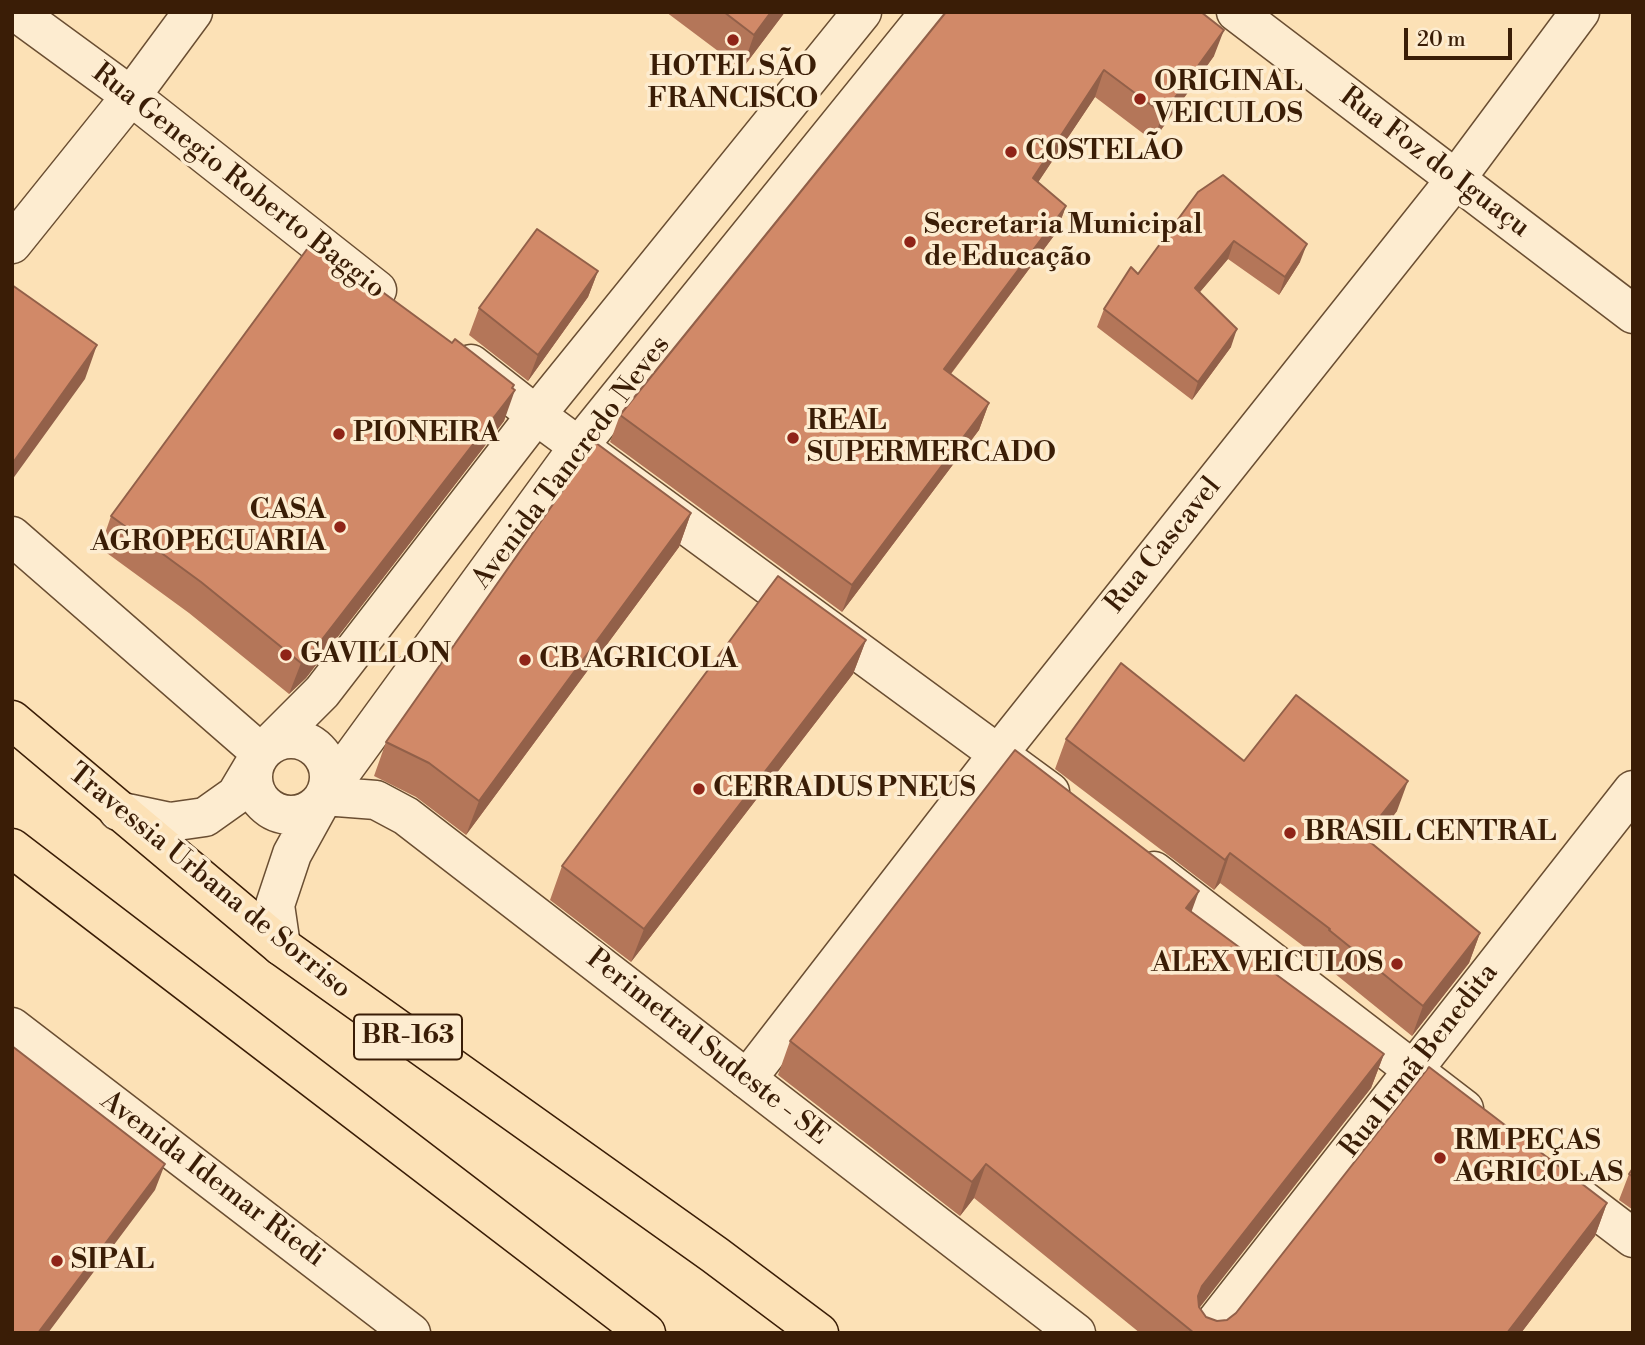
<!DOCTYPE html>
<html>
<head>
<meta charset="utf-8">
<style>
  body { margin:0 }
  #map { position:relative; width:1645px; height:1345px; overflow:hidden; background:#fce1b6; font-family:"Libre Bodoni",serif }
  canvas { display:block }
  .frame { position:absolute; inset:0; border:14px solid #3a1d06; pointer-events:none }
  .scale { position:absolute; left:1404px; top:28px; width:108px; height:32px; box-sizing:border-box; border:4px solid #3a1d06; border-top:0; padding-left:9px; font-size:21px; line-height:24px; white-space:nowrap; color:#3a1d06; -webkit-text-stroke:5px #fdecd0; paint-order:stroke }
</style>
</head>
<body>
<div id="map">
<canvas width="1645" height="1345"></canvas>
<div class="frame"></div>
<div class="scale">20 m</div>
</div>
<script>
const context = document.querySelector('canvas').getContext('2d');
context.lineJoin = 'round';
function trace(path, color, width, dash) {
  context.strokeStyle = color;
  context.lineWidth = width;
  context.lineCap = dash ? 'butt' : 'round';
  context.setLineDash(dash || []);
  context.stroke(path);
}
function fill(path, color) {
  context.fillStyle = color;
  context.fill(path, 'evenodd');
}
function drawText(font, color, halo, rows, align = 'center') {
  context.font = font + ' "Libre Bodoni",serif';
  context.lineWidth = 7;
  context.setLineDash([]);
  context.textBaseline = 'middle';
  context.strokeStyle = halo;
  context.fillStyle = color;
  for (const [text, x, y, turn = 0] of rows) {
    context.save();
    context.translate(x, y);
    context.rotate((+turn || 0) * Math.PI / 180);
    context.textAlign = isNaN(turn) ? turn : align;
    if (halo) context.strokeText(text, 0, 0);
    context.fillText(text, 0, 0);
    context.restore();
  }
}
const minor = new Path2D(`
  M16,12L131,96L377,290
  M1236,12L1633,314
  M12,244L131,96L193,12
  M471,364L536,415L1050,792
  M1154,871L1464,1109
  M747,1079L999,753L1455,180L1580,12
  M1562,1184L1633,1238
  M1207,1333L1633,790`);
const tertiary = new Path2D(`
  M12,536L261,753
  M253 777a38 38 0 1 1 76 0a38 38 0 1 1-76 0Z
  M324,796L376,800L406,816L1076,1333
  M118,811L170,822L205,817L236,795L261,753L322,692L536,415L862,12
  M281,946L275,905L292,854L324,796L579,446L930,12
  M12,1027L411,1333`);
const trunk = new Path2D(`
  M12,720L281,946L715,1255L819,1333
  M12,848L646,1333`);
trace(minor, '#6a4e32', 41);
trace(tertiary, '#6a4e32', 41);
trace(trunk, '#3a1d06', 41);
trace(minor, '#fdecd0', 38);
trace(tertiary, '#fdecd0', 38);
trace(trunk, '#fce1b6', 38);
fill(new Path2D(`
  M666,12H785L742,69Z
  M946,12L1214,56L1153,141L1095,97L1038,182L1066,206L1056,233L951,374L989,403L979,430L842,612L610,442L620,415Z
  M1198,192L1300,262L1279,295L1228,259L1200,292L1231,347L1192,400L1097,327L1104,309L1138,274Z
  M598,271L588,297L528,381L469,335L479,308Z
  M514,385L504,421L306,678L289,694L189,613L100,548L111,516Z
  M691,513L679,547L466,835L416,797L374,776L386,742Z
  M866,640L853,674L631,962L550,900L562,866Z
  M1066,739L1244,761L1397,811L1372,843L1480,933L1469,963L1412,1036L1318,960L1319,958L1220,883L1214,890L1055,769Z
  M1192,912L1384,1054L1371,1088L1199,1307L1206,1317L1217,1321L1227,1320L1607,1203L1595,1236L1521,1333H1140L974,1198L960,1216L778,1075L790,1041Z
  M1633,1168V1210L1619,1200L1629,1174Z`), '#b47659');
fill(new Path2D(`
  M771,12H785L742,69L754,35Z
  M1224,30L1214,56L1153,141L1163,114Z
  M1104,70L1095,97L1023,205L1033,178Z
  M1066,206L1056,233L934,396L944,369Z
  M1234,241L1228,259L1188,306L1195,288Z
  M1307,244L1300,262L1279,295L1285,277Z
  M598,271L588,297L528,381L538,355Z
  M1237,329L1231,347L1192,400L1198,382Z
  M97,345L85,379L12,480V464Z
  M514,385L510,396L515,390L504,421L306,678L289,694L301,663Z
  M989,403L979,430L842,612L852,585Z
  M691,513L679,547L466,835L479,801Z
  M866,640L853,674L631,962L644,929Z
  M1408,781L1397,811L1354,867L1364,837Z
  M1230,853L1220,883L1214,890L1225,860Z
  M1199,891L1187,924L1186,908Z
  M1480,933L1469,963L1412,1036L1423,1006Z
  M1384,1054L1371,1088L1190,1320L1186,1329L1202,1286Z
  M165,1164L155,1190L48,1333H38Z
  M986,1164L974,1198L960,1216L972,1182Z
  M1607,1203L1595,1236L1521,1333H1507Z`), '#926049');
const building = new Path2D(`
  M724,12H771L754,35Z
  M946,12H1201L1224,30L1163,114L1104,70L1033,178L1066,206L944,369L989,403L852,585L620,415Z
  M1223,175L1307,244L1285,277L1234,241L1195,288L1237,329L1198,382L1104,309L1131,267L1138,274L1198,192Z
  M537,229L598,271L538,355L479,308Z
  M313,241L452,343L455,339L514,385L512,388L515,390L317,646L301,663L201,582L111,516Z
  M12,285L97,345L12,464Z
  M596,443L691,513L479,801L429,763L386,742Z
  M778,576L866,640L644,929L562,866Z
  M1121,663L1244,761L1296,695L1408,781L1364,837L1480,933L1423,1006L1329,930L1330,929L1230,853L1225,860L1066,739Z
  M1015,750L1199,891L1186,908L1384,1054L1202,1286L1198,1296L1199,1307L1206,1317L1217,1321L1227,1320L1236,1313L1429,1067L1607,1203L1507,1333H1194L986,1164L972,1182L790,1041Z
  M12,1046L165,1164L38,1333H12Z
  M1633,1168V1177L1629,1174Z`);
fill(building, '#d18968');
trace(building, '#926049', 2);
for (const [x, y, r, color] of [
  [733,40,7,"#8f2418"],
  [1140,99,7,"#8f2418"],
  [1011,152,7,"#8f2418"],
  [910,242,7,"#8f2418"],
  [339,434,7,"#8f2418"],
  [793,438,7,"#8f2418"],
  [340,527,7,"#8f2418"],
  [286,655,7,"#8f2418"],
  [525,660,7,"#8f2418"],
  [699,789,7,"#8f2418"],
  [1290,833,7,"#8f2418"],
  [1397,964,7,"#8f2418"],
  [1440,1158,7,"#8f2418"],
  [57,1261,7,"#8f2418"]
]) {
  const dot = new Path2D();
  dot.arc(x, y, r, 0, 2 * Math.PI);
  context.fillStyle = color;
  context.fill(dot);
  trace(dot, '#fdecd0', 2.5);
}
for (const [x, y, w] of [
  [408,1037,108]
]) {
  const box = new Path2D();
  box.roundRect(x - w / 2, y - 22.5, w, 45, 5);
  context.fillStyle = '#fdecd0';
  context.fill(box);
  trace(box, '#3a1d06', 2);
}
drawText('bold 26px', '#3a1d06', null, [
  ["BR-163",408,1037]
]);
drawText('bold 28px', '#3a1d06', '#fdecd0', [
  ["HOTEL SÃO",733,68,"center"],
  ["FRANCISCO",733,100,"center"],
  ["ORIGINAL",1154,83],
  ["VEICULOS",1154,115],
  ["COSTELÃO",1025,152],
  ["Secretaria Municipal",924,226],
  ["de Educação",924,258],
  ["REAL",807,422],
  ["SUPERMERCADO",807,454],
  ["PIONEIRA",353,434],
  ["CASA",326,511,"right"],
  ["AGROPECUARIA",326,543,"right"],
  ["GAVILLON",300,655],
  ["CB AGRICOLA",539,660],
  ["CERRADUS PNEUS",713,789],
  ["BRASIL CENTRAL",1304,833],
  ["ALEX VEICULOS",1383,964,"right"],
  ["RM PEÇAS",1454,1142],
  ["AGRICOLAS",1454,1174],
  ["SIPAL",71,1261]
], 'left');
drawText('28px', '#3a1d06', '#fdecd0', [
  ["Rua Foz do Iguaçu",1434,163,37],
  ["Rua Genegio Roberto Baggio",238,182,38],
  ["Avenida Tancredo Neves",572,463,-53],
  ["Rua Cascavel",1164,546,-51],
  ["Travessia Urbana de Sorriso",209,882,39],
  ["Perimetral Sudeste - SE",707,1048,38],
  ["Rua Irmã Benedita",1420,1061,-52],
  ["Avenida Idemar Riedi",212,1180,37]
]);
</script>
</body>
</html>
